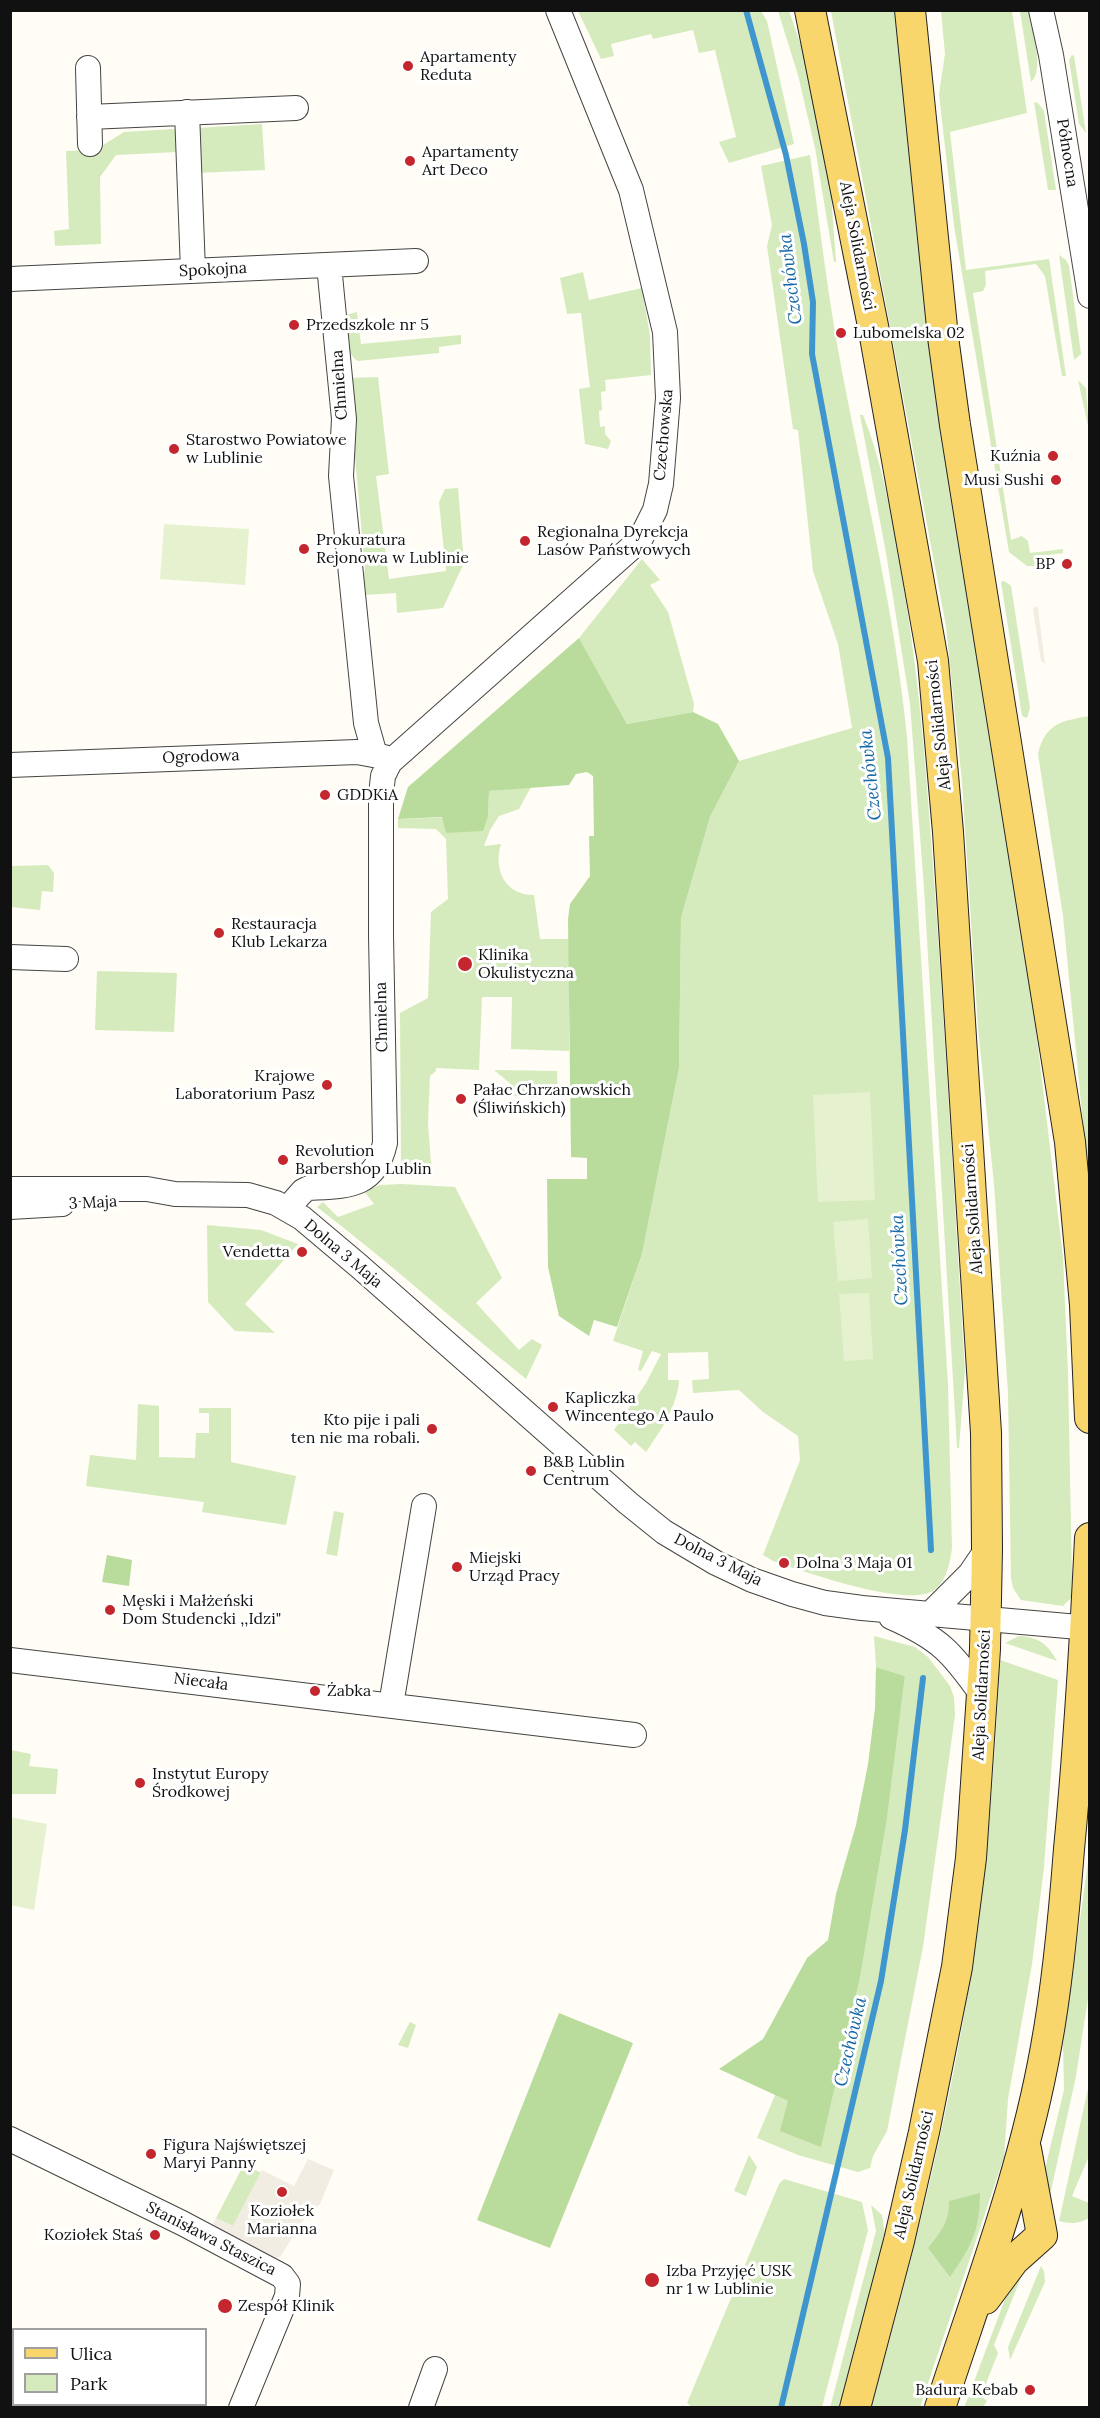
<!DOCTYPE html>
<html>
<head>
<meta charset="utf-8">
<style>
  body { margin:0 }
  #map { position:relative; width:1100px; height:2418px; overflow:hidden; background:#fffdf5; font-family:Lora,serif }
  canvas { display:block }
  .frame { position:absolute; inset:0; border:12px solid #111; pointer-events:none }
  .legend { position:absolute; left:12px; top:2328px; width:195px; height:78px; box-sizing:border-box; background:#fff; border:2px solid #a0a0a0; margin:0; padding:8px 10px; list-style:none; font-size:18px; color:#111 }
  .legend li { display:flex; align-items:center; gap:12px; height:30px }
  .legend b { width:30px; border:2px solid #a0a0a0 }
</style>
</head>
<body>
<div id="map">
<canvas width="1100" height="2418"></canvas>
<div class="frame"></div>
<ul class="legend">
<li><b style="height:8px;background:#f9d66b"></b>Ulica</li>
<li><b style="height:16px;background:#d5ebbd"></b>Park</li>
</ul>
</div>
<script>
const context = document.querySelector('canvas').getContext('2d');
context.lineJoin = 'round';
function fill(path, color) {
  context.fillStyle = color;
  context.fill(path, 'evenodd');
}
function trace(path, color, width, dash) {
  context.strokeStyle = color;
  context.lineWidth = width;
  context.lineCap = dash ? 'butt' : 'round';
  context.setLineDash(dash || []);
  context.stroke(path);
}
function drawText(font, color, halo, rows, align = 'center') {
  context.font = font + ' Lora,serif';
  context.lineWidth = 6;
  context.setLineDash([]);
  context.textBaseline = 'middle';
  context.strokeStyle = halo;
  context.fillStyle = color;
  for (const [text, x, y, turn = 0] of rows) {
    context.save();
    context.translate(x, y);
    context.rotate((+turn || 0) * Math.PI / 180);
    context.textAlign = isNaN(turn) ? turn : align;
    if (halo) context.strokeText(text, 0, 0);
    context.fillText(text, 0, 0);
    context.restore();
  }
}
fill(new Path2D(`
  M578,11H761L767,21L794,144L729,163L719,142L736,137L715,50L699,53L693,30L653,39L651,34L611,44L614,56L601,59Z
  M778,11H789L805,57L830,181L836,262H834L815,148L798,75Z
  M831,11H899L975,631L1035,1022L1063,1257L1068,1373L1072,1578L1071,1598L1063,1606L1021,1600L1013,1588L1011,1578L1008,1393L994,1184L978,1028L962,782L946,626Z
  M941,11H1012L1027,113L950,132L966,270L1049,259L1066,376H1062L1045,276L1036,264L985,271L986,285L983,291L973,293L1011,540L1022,536L1028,541L1030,553L1063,549V553L1041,556L1042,566H1027L1009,552L954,226L939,94L945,54Z
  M1020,11H1029C1032,27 1045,71 1031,82Z
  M1072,55L1074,56L1086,133L1079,124L1069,60Z
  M1034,102L1038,103L1044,111L1056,190H1048Z
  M262,124L265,170L198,173L197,128Z
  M173,129L177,131V152L116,155L100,177L101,244L55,246L54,231L69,229L66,151L95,150L124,132Z
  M810,155C820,227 828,299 842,371C865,492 895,613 907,737L948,1384L952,1548C950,1562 947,1581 934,1590C908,1609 803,1571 773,1561L763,1555L800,1460L798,1436L763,1412L739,1390L693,1393L692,1380L709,1379L708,1352L668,1353V1380H679C678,1405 660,1432 646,1452L635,1442L631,1446L614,1430L646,1383L661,1354L652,1351L641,1371L638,1370L643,1351L613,1341L642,1254L679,1068L681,918L710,817L739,761L852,728L838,644L813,571L798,430L793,429L767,246L772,225L761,166Z
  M1059,255L1066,260L1069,266L1081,354L1074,360Z
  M583,272L589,300L642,288L650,336L651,375L605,380L606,391L601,392L602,410L599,411L600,427L605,426V434L611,441L608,449L585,444L579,389L590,387L581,313L567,314L560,278Z
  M357,312L361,344L461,335V344L439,347V353L358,361C344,354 347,329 345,315Z
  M378,377L389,474L376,476L389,579L446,571L439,502L445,489L458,488L464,563L443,608L397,613L396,593L365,595L363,578L365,569L348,378Z
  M1078,380L1086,388L1089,430Z
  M860,415H863C881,460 890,507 898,555C913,636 922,718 928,800C943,990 953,1180 965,1370L959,1448H957L924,888L910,704L886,553Z
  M642,559L660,580L650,585L668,612L694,704L693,712L627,724L579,638Z
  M1004,581L1011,586L1030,708L1027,718L1022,716L1001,582Z
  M1089,716V1186L1063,916L1038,754C1045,723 1062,721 1089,716Z
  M531,787L519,809L499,816L490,830L484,846L501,844C493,870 505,895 534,895L540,939H569V1051L511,1049L512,997H482L479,1070L436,1068V1071L430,1076L428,1123L432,1177L401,1171L400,1013L428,998L431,912L448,899L446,839L436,829L398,828V819L488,816L489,791Z
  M48,865L54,873L53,892L42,891L40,910L11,907V866Z
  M97,971L177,973L174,1032L95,1030Z
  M494,1070L557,1071L558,1095L512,1096V1085Z
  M402,1184L455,1187L502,1278L476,1303L519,1350L532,1339L542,1345L526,1379C456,1323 389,1262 317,1207L323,1202L338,1217L374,1204L364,1191L380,1185Z
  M207,1225L261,1230L298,1244L245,1304L275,1333L235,1331L208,1302Z
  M138,1404L159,1406V1457L195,1458L196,1433H209V1413H199V1408H231V1462L296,1476L286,1525L202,1512L204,1502L86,1486L90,1455L136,1460Z
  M334,1511L344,1513L337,1556L326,1554Z
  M874,1636L915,1647L928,1657L950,1686L954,1697L955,1715L923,1947L887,2131L873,2156L870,2168L858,2172L798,2155L757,2138L775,2095L788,2101L821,2146L860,1978L887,1819L905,1676L876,1667Z
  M1019,1636C1038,1637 1048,1644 1057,1661L1005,1643Z
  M1000,1660L1058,1680L1044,1867L1032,1964L1008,2099L1004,2157L920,2407L871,2408C914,2253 954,2098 976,1939C989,1847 995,1753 1000,1660Z
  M11,1750L31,1754L29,1766L58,1769L56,1794H11Z
  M1089,1854V1992L1076,2076L1047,2209L1043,2177L1064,2090L1063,2044Z
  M410,2022L416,2025L408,2048L398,2045Z
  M1089,2084V2156L1072,2196L1089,2203V2218C1079,2224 1070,2224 1059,2221Z
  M749,2155L757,2167L746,2196L734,2191Z
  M244,2164L261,2173L233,2226L216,2218Z
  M784,2179L862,2202L868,2230L822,2407H692L687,2403L779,2184Z
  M871,2205L882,2215L885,2235L840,2407L830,2408L876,2231Z
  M1026,2265L994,2345L998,2353L981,2396L987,2401L983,2407L964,2408L1013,2278Z
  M1041,2266L1044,2271L1045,2282L1010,2360L1008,2347Z`), '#d5ebbd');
fill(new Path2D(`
  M579,638L627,724L693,712L718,724L739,761L710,817L681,918L679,1068L642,1254L617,1327L594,1320L589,1336L559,1316L548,1267L547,1179H587V1158L571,1157L568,919L570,904L590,876L589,836H594L593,776L587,772L576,774L569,785L489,791L488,816L483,831L446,833L442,817L398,819L408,787Z
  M107,1555L132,1560L129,1586L102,1582Z
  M876,1667L905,1676L887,1819L860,1978L821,2147L780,2131L788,2101L719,2069L763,2039L807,1958L828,1940L836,1894L856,1825L868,1764L875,1708Z
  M559,2013L633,2043L550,2248L477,2220Z
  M980,2193C980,2230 971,2247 950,2277L928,2248C940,2233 950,2221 949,2201Z`), '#b9dc9c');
fill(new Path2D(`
  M164,524L249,529L245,585L160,579Z
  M870,1092L875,1200L818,1202L813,1095Z
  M868,1219L872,1278L838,1281L833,1222Z
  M869,1293L873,1359L844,1361L839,1294Z
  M10,1817L47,1824L34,1910L11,1905Z`), '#e6f2cf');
fill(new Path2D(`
  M1036,606L1038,608L1045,664L1041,661L1033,609Z
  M308,2159L334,2170L320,2204L306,2216L280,2257L273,2259L211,2228L216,2218L233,2226L262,2170L294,2186Z`), '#f1ede2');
trace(new Path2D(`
  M746,10L786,155L804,244L813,302L812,354L888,758L931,1550
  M781,2408L881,1981L905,1830L923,1678`), '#3f96cf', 6);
const minor = new Path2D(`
  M1041,10L1051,55L1090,296
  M88,68L90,144
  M187,112L193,271
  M89,117L296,108
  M329,265L344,419L341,476L366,723L375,755
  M10,279L416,261
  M10,765L357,752L384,757L388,760
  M10,957L66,959
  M10,1189H147L175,1194L248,1195L276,1203L302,1218L359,1266L628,1503L664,1532L716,1563L752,1580L792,1594L825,1603L862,1608L1090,1628
  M10,1207L62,1204
  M287,1209L303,1191L309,1188C347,1186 375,1188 385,1143L381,935V795L383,776L390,762L640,540L655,510L661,484L668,398L665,332L631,190L558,10
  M930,1614L970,1574L987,1549
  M891,1617C939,1638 952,1652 982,1695
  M10,1660L634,1735
  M391,1705L424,1506
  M10,2139L182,2223L282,2276L288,2284L287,2296L241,2408
  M421,2408L435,2369`);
const major = new Path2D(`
  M810,10L874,331L933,661L948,832L986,1433L987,1549L985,1649L971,1858L957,1967L924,2132L899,2241L855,2408
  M910,10L943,337L955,425L1070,1142L1085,1305L1090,1418
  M985,2299L1014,2260L1042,2235L1026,2149
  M940,2408C979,2288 1024,2171 1046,2047C1058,1982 1064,1915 1069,1849C1079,1746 1085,1642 1090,1538`);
trace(minor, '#444', 26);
trace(major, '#222', 32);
trace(minor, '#fff', 24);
trace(major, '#f9d66b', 30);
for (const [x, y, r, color] of [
  [408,66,6,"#c4262e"],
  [410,161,6,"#c4262e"],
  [294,325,6,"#c4262e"],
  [841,333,6,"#c4262e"],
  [174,449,6,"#c4262e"],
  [1053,456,6,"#c4262e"],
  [1056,480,6,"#c4262e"],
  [525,541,6,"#c4262e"],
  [304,549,6,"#c4262e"],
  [1067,564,6,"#c4262e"],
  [325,795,6,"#c4262e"],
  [219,933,6,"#c4262e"],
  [465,964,8,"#c4262e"],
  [327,1085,6,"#c4262e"],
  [461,1099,6,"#c4262e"],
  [283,1160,6,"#c4262e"],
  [302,1252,6,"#c4262e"],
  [553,1407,6,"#c4262e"],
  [432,1429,6,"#c4262e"],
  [531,1471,6,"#c4262e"],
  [784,1563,6,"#c4262e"],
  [457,1567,6,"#c4262e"],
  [110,1610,6,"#c4262e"],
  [315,1691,6,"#c4262e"],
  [140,1783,6,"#c4262e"],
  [151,2154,6,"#c4262e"],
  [282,2192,6,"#c4262e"],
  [155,2235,6,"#c4262e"],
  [652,2280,8,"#c4262e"],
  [225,2306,8,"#c4262e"],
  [1030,2390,6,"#c4262e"]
]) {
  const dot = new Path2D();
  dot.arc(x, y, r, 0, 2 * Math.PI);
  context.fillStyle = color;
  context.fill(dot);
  trace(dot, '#fff', 2);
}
drawText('16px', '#111', '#fff', [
  ["Apartamenty",420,57],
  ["Reduta",420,75],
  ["Apartamenty",422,152],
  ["Art Deco",422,170],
  ["Przedszkole nr 5",306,325],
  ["Lubomelska 02",853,333],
  ["Starostwo Powiatowe",186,440],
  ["w Lublinie",186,458],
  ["Kuźnia",1041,456,"right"],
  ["Musi Sushi",1044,480,"right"],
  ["Regionalna Dyrekcja",537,532],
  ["Lasów Państwowych",537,550],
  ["Prokuratura",316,540],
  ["Rejonowa w Lublinie",316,558],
  ["BP",1055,564,"right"],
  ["GDDKiA",337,795],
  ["Restauracja",231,924],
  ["Klub Lekarza",231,942],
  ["Klinika",478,955],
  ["Okulistyczna",478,973],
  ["Krajowe",315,1076,"right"],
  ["Laboratorium Pasz",315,1094,"right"],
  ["Pałac Chrzanowskich",473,1090],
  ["(Śliwińskich)",473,1108],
  ["Revolution",295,1151],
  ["Barbershop Lublin",295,1169],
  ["Vendetta",290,1252,"right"],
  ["Kapliczka",565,1398],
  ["Wincentego A Paulo",565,1416],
  ["Kto pije i pali",420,1420,"right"],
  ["ten nie ma robali.",420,1438,"right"],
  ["B&B Lublin",543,1462],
  ["Centrum",543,1480],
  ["Miejski",469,1558],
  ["Urząd Pracy",469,1576],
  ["Dolna 3 Maja 01",796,1563],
  ["Męski i Małżeński",122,1601],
  ["Dom Studencki ,,Idzi\"",122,1619],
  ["Żabka",327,1691],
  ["Instytut Europy",152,1774],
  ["Środkowej",152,1792],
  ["Figura Najświętszej",163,2145],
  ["Maryi Panny",163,2163],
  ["Koziołek",282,2211,"center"],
  ["Marianna",282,2229,"center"],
  ["Koziołek Staś",143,2235,"right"],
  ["Izba Przyjęć USK",666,2271],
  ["nr 1 w Lublinie",666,2289],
  ["Zespół Klinik",238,2306],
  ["Badura Kebab",1018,2390,"right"]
], 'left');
drawText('16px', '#111', '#fff', [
  ["Północna",1067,153,81],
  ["Aleja Solidarności",857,246,79],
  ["Spokojna",213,270,-3],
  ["Chmielna",340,385,-94],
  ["Czechowska",664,435,-85],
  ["Aleja Solidarności",939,725,-96],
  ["Ogrodowa",201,757,-2],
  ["Chmielna",382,1017,-91],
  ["3 Maja",93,1203,-3],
  ["Aleja Solidarności",973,1209,-94],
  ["Dolna 3 Maja",343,1254,40],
  ["Dolna 3 Maja",718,1560,27],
  ["Niecała",201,1682,7],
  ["Aleja Solidarności",982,1695,-87],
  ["Aleja Solidarności",914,2175,-77],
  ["Stanisława Staszica",211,2239,27]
]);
drawText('italic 18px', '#1768a6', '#fff', [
  ["Czechówka",791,279,-97],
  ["Czechówka",871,775,-96],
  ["Czechówka",900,1260,-93],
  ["Czechówka",851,2042,-77]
]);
</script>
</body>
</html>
